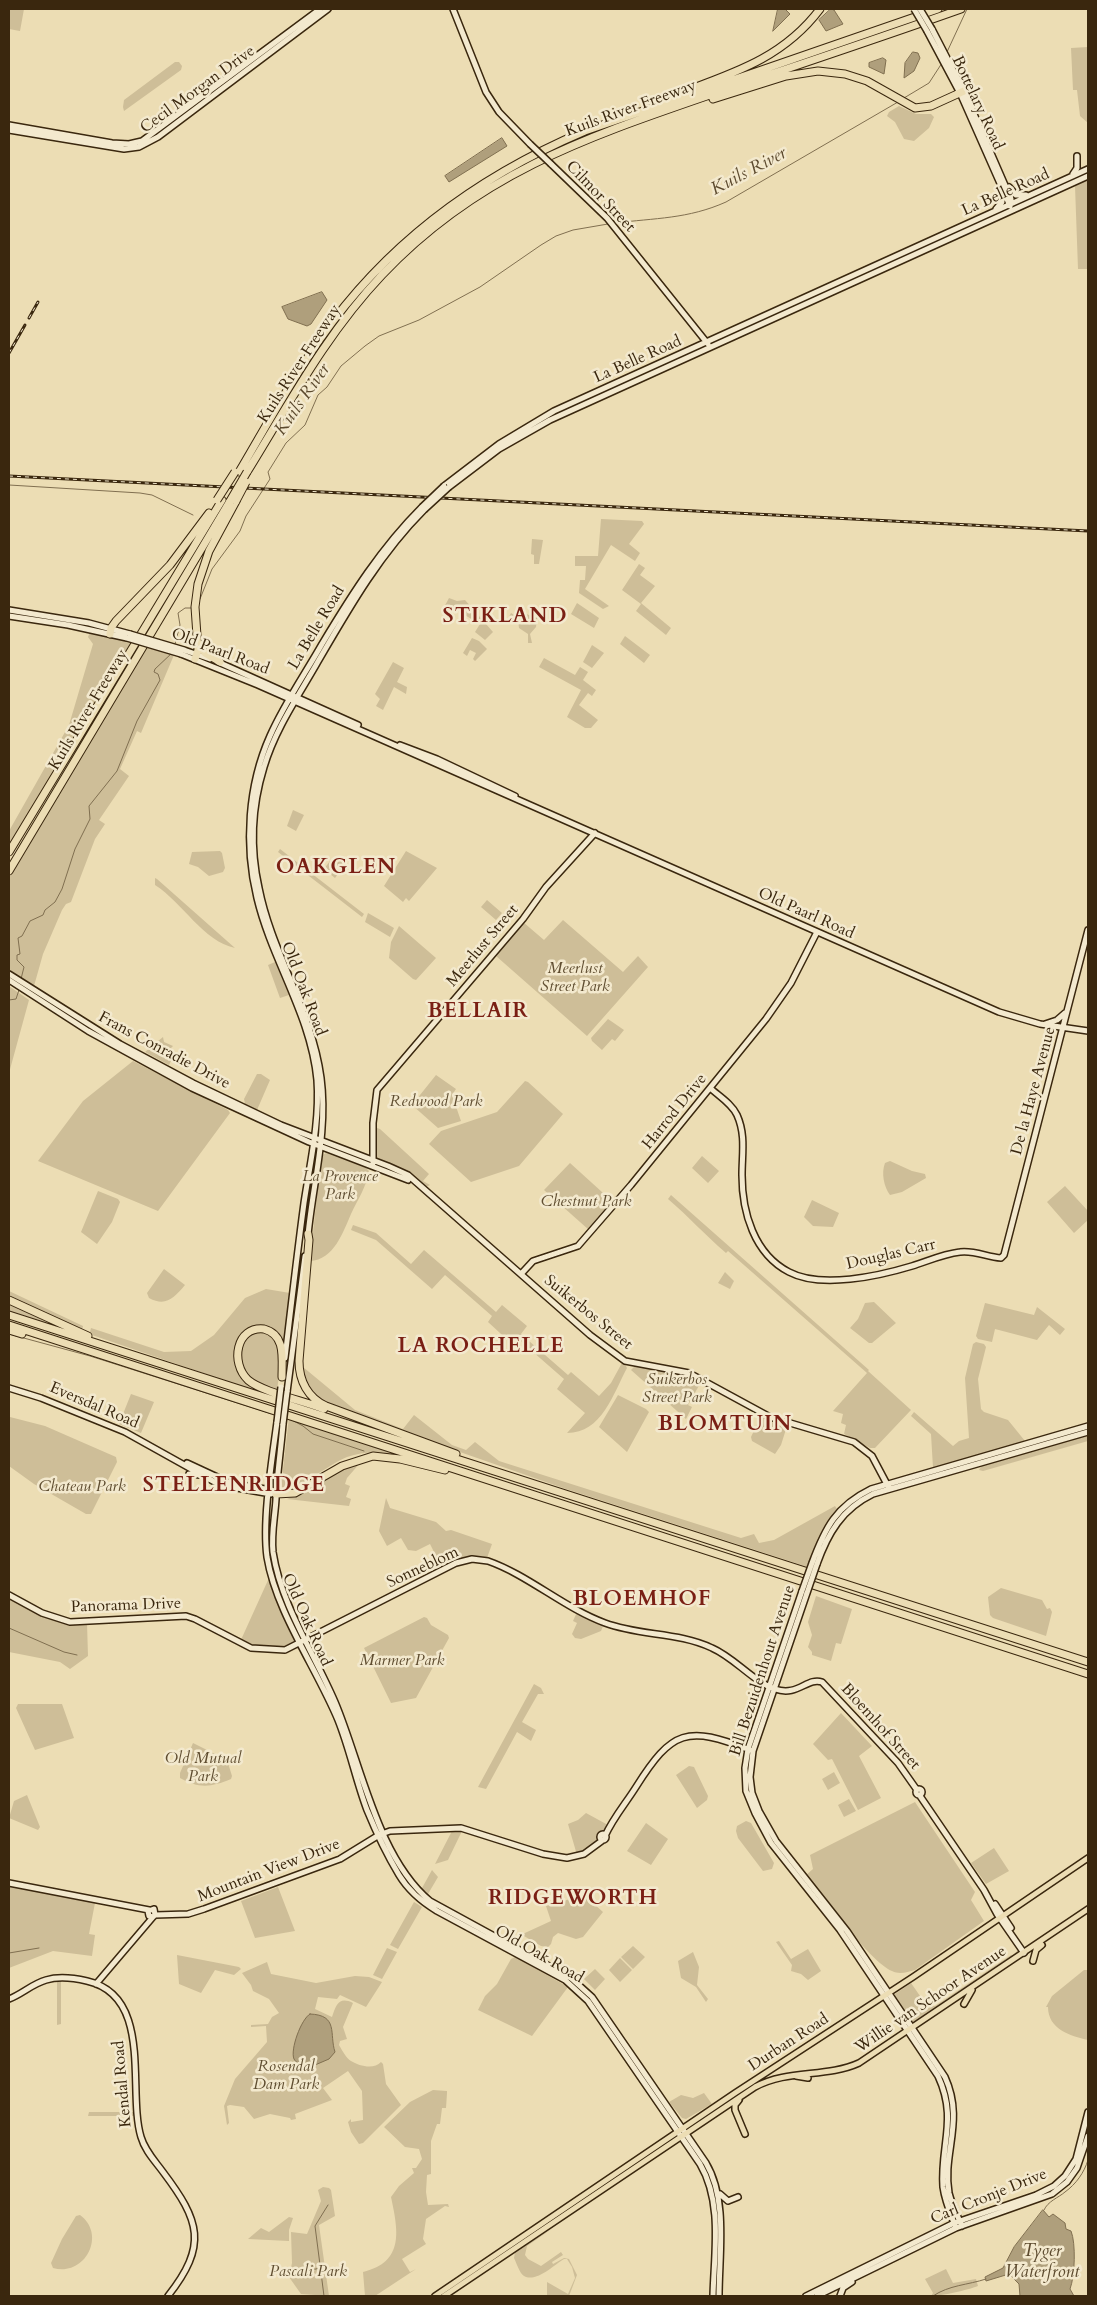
<!DOCTYPE html>
<html>
<head>
<meta charset="utf-8">
<style>
  body { margin:0 }
  #map { position:relative; width:1097px; height:2305px; overflow:hidden; background:#ecddb4; font-family:Cardo,serif }
  canvas { display:block }
  .frame { position:absolute; inset:0; border:10px solid #3a270e; pointer-events:none }
</style>
</head>
<body>
<div id="map">
<canvas width="1097" height="2305"></canvas>
<div class="frame"></div>
</div>
<script>
const context = document.querySelector('canvas').getContext('2d');
context.lineJoin = 'round';
function fill(path, color) {
  context.fillStyle = color;
  context.fill(path, 'evenodd');
}
function trace(path, color, width, dash) {
  context.strokeStyle = color;
  context.lineWidth = width;
  context.lineCap = dash ? 'butt' : 'round';
  context.setLineDash(dash || []);
  context.stroke(path);
}
function drawText(font, color, halo, rows, align = 'center') {
  context.font = font + ' Cardo,serif';
  context.lineWidth = 5;
  context.setLineDash([]);
  context.textBaseline = 'middle';
  context.strokeStyle = halo;
  context.fillStyle = color;
  for (const [text, x, y, turn = 0] of rows) {
    context.save();
    context.translate(x, y);
    context.rotate((+turn || 0) * Math.PI / 180);
    context.textAlign = isNaN(turn) ? turn : align;
    if (halo) context.strokeText(text, 0, 0);
    context.fillText(text, 0, 0);
    context.restore();
  }
}
fill(new Path2D(`
  M9,9H24L20,31L9,29Z
  M1088,47V123L1080,116L1077,90H1073L1071,48Z
  M175,62H179L182,66L181,70L124,111L123,107L124,100Z
  M899,106L916,114H931L934,117L929,128L914,141L904,139L895,122L887,116L889,112Z
  M1088,180V269H1078L1075,186Z
  M601,519L642,521L644,524L629,544L640,553L635,561L611,545L585,589L609,606L603,609L579,593L580,580H585L586,566H575V556H598Z
  M532,539L543,540L539,564H534V555L531,554Z
  M639,564L645,568L640,575L655,586L641,603L671,628L666,635L636,611L641,604L622,590Z
  M449,598L457,601L465,600L493,632L485,640L475,632L480,624L451,607L446,616L442,614V611Z
  M577,603L599,618L594,628L571,614Z
  M511,613L519,618L526,614L535,617L544,613L545,615L537,619L536,627L530,634L532,643H528V634L519,628L518,620L509,617Z
  M90,632L132,642L9,845V831L69,725L93,644L88,637Z
  M625,636L650,655L644,663L620,644Z
  M472,638L479,641L487,649L475,661L473,659L476,653L470,650L467,656L463,653Z
  M592,645L604,653L592,668L583,662Z
  M147,647L174,655L141,733L137,731L120,769L129,776L99,820L105,824L95,839L71,902L66,904L62,910L43,954L34,986L9,969V877Z
  M544,658L575,675L580,667L588,672L583,680L596,690L592,696L588,693L579,705L598,720L591,728H585L567,717L581,690L539,667Z
  M393,662L404,668L397,682L407,687L406,694L394,687L383,710L376,706L380,699L375,694Z
  M293,810L304,815L296,831L287,826Z
  M280,849L364,914L362,917L278,852Z
  M220,851L222,853L225,868L223,872L209,876L198,867L189,864L192,852Z
  M406,851L437,868L409,901L406,898L403,902L384,886Z
  M339,857L347,862L335,878L324,869L330,861L334,864Z
  M155,878L157,879L235,948C203,941 183,903 155,885Z
  M487,900L502,913L496,920L481,907Z
  M368,913L394,928L390,937L365,922Z
  M563,920L623,972L638,956L648,967L587,1036L496,956L523,922L544,940Z
  M399,926L436,958L416,980L413,979L389,958L391,942Z
  M275,962L289,995L280,998L268,965Z
  M9,986L29,1000L9,1073Z
  M608,1019L624,1030L615,1041L612,1039L602,1050L592,1041L591,1038Z
  M163,1037L164,1042L173,1046L171,1048L175,1053L169,1065L145,1052Z
  M133,1061L228,1110L230,1113L158,1211L38,1161L83,1101Z
  M257,1074H261L270,1080L257,1110L245,1104L244,1099Z
  M436,1075L456,1089L452,1095L461,1121L438,1128L412,1105Z
  M525,1081L528,1082L563,1114L519,1166L471,1182L429,1144L441,1131L497,1112Z
  M377,1128L380,1129L429,1174L423,1181L430,1185L426,1187L401,1169L377,1158L375,1130Z
  M326,1153L366,1168L369,1171C366,1188 358,1199 351,1214C343,1232 334,1260 310,1261L321,1156Z
  M702,1156L719,1171L708,1183L692,1168Z
  M890,1161L912,1171L925,1174L926,1178L902,1192L890,1195C884,1187 881,1173 885,1163Z
  M570,1163L613,1202L589,1230L544,1190Z
  M1065,1186L1088,1211V1220L1074,1233L1047,1202Z
  M98,1191L118,1199L120,1202L112,1222L97,1244L81,1232Z
  M671,1195L869,1370L868,1371L911,1410L875,1448H870L844,1434L846,1425L841,1423L843,1414L833,1411L867,1373L728,1251L726,1253C704,1234 689,1217 668,1199Z
  M812,1200L839,1213L833,1227L813,1226L804,1217Z
  M353,1225L376,1233L411,1264L424,1250L496,1312L502,1305L527,1326L521,1334L568,1375L571,1372L599,1396L611,1383L623,1361L627,1368C613,1394 602,1433 567,1433L585,1413L557,1389L564,1379L517,1338L512,1344L488,1322L492,1316L445,1275L432,1289L376,1240L351,1230Z
  M164,1269L185,1285C174,1298 166,1307 149,1298L147,1293Z
  M725,1272L734,1281L730,1289L718,1283Z
  M266,1289L290,1293L276,1398L89,1334L9,1298V1291L83,1326L82,1330L90,1332L91,1328L164,1352L191,1351L214,1335L245,1298Z
  M874,1302L896,1323L872,1343H869L850,1328L858,1319L865,1303Z
  M9,1303L59,1327V1328L9,1312Z
  M985,1303L1034,1315L1037,1307L1065,1329L1060,1335L1049,1325L1037,1340L995,1329L992,1342L978,1339L976,1336Z
  M976,1342L984,1344L986,1347L978,1379L981,1409L984,1412L1008,1420L1025,1441L933,1468L931,1434L911,1416L914,1412L953,1446L959,1441L969,1438L965,1378L973,1344Z
  M635,1366L686,1374L701,1382L688,1405L692,1407L686,1419L631,1370Z
  M303,1367L355,1410L403,1429L414,1415L452,1445L466,1450L475,1442L499,1461L741,1538L754,1534L759,1543L774,1540L835,1506L837,1509L822,1531L808,1567L563,1488L377,1423L322,1402L309,1390L301,1368Z
  M131,1394L154,1402L141,1433L119,1424Z
  M618,1395L646,1409L649,1412L627,1452L599,1427Z
  M761,1416L787,1426L781,1445L775,1454L752,1441L751,1437Z
  M10,1417L45,1426L116,1457L117,1462L91,1514H86L34,1484L9,1466Z
  M289,1417L416,1460C392,1453 371,1449 347,1457C328,1464 299,1492 281,1487Z
  M1088,1435V1441L983,1471L979,1470L982,1465Z
  M360,1463L347,1478L345,1484L350,1486L346,1497L351,1499L349,1506L287,1499L304,1492L338,1471Z
  M386,1498L390,1508L436,1522L446,1531L451,1530L492,1544L487,1558H476L442,1568L430,1544L416,1551L408,1550L401,1538L387,1546L379,1531Z
  M269,1578L274,1596L295,1639C287,1656 253,1647 240,1642Z
  M1001,1588L1042,1600L1047,1609L1050,1608L1052,1612L1046,1636L993,1618L990,1615L988,1597Z
  M816,1596L852,1609L841,1644L836,1643L831,1661L812,1655V1652L808,1647L812,1635L808,1622Z
  M9,1597C37,1613 53,1623 87,1623L88,1656L70,1669L60,1662L9,1652Z
  M577,1612L600,1623L603,1626L601,1631L581,1639L575,1638L572,1634L577,1623L573,1621Z
  M424,1617L427,1618L431,1625L448,1635L449,1638L416,1698L391,1703L364,1648Z
  M534,1684L541,1688L544,1694H538L522,1722L536,1730L531,1741L517,1732L486,1789L478,1787Z
  M18,1704H62L74,1738L35,1750L16,1708Z
  M841,1713L872,1746L859,1756L881,1798L858,1810L832,1759L828,1760L813,1744Z
  M193,1743L227,1760L232,1776L231,1779C212,1787 199,1789 180,1778V1773Z
  M689,1766L694,1767L708,1796L707,1800L697,1808L676,1775Z
  M834,1772L840,1783L828,1790L822,1779Z
  M27,1795L40,1827L38,1830L9,1818L14,1801Z
  M849,1799L856,1811L844,1817L838,1805Z
  M915,1802L975,1892L971,1900L984,1921L915,1970C907,1972 900,1975 892,1971C869,1961 823,1896 806,1875L813,1869L810,1855Z
  M586,1813L608,1825L593,1845L577,1855L568,1824L578,1820Z
  M746,1821L751,1823L774,1863L772,1869L763,1871L738,1838L736,1831L737,1826Z
  M646,1823L668,1839L651,1865L627,1851Z
  M452,1831H462L448,1860L435,1864Z
  M994,1848L1009,1871L986,1884L971,1863Z
  M432,1870L438,1877L428,1894L422,1888Z
  M9,1886L95,1903L89,1934L95,1935L92,1956L53,1951L9,1968Z
  M278,1887L295,1931L255,1938L241,1901Z
  M584,1895L603,1912L583,1937L576,1939L558,1933L553,1937L551,1944L548,1947L541,1946L524,1936L516,1940L514,1938L551,1921L546,1906Z
  M414,1902L422,1907L398,1949L390,1945Z
  M779,1941L791,1959L808,1949L821,1971L808,1980L801,1974L791,1971L792,1965L776,1942Z
  M633,1946L645,1957L633,1969L621,1957Z
  M1016,1946L1020,1951L1017,1953L915,2022L910,2021L894,1997L895,1994L911,1983L927,2006H935L1011,1955H1013L1018,1950Z
  M387,1948L397,1952L382,1979L373,1975Z
  M693,1952L699,1967L697,1985L708,1999L706,2002L696,1987L681,1978L678,1961Z
  M177,1955L239,1967L241,1969L234,1975L215,1970L201,1993L179,1984Z
  M515,1957L568,1987L532,2036L478,2010L485,1996L497,1984L511,1959Z
  M620,1958L632,1970L620,1982L609,1970Z
  M267,1962L271,1974L316,1983L355,1976L369,1977L382,1982L366,2007L340,1995L337,1999L318,1997L315,2009L332,2017C336,2005 339,1996 353,2003L343,2027L347,2039L340,2041L339,2045C342,2050 346,2058 351,2061C359,2066 374,2070 381,2062L383,2064L386,2084L401,2105L363,2143L359,2144L351,2132L348,2122L351,2119V2122L363,2120L362,2091L348,2071L323,2088L332,2100L295,2114L296,2119L291,2120L290,2118L270,2114L254,2119L244,2107L230,2105L227,2106L229,2123L227,2125L224,2106L235,2079L267,2042L266,2026L251,2027V2025L268,2024L272,2017L279,2013L269,1999L253,1991L251,1985L242,1973Z
  M595,1969L605,1979L595,1990L584,1979Z
  M1084,1970H1088V2040C1070,2036 1048,2029 1048,2007H1046L1052,1996Z
  M57,1980H61V2024L57,2025Z
  M433,2090L447,2091V2093L446,2108H442L440,2124H437L431,2141V2174L427,2175L426,2192L428,2205L448,2204L449,2207L445,2206L426,2219L423,2239L426,2244L402,2259L410,2272L416,2269L375,2296H365L363,2272C405,2262 398,2230 391,2197L399,2186L414,2173L412,2168H416L422,2159L419,2149L405,2147L384,2127L410,2102Z
  M704,2093L712,2104L686,2119L682,2118L669,2102L681,2095L693,2098Z
  M89,2112H136V2116H88Z
  M323,2187L329,2188L331,2190L335,2216L319,2225L329,2296L301,2294L289,2277L292,2263L291,2232L307,2234L321,2201L318,2190Z
  M80,2215C107,2235 85,2277 53,2268L51,2263L62,2239L76,2216Z
  M289,2217L293,2218L289,2230V2241L248,2239L261,2228L269,2232Z
  M553,2228L527,2246L525,2255L528,2259L541,2266L561,2252L563,2255L552,2262L553,2264L564,2258L569,2259L577,2275L569,2296H547V2282L568,2294L575,2278L572,2267L567,2259H564C554,2265 536,2283 524,2276C520,2274 516,2262 514,2258L515,2252Z
  M946,2269L953,2283L976,2279L978,2286C968,2290 941,2296 931,2296L933,2293L925,2279Z`), '#cebe98');
const water = new Path2D(`
  M778,9H785L790,14L773,31Z
  M831,9L834,10L843,24L826,31L819,20Z
  M913,52L918,53L920,58L914,71L904,78L905,63Z
  M883,58L886,60L884,74L869,67V63Z
  M502,138L507,146L449,182L445,176Z
  M322,292L327,300L311,324L307,326L288,319L282,307Z
  M310,2014C339,2015 329,2034 335,2052L329,2059L308,2068C302,2066 297,2064 294,2059C290,2050 301,2019 310,2014Z
  M1043,2210L1049,2217L1053,2214L1065,2223L1066,2229L1071,2231C1076,2243 1075,2276 1070,2289L1074,2296H1020L1019,2284L1009,2274L986,2281L985,2277L1003,2268L1014,2247Z`);
fill(water, '#af9f7c');
trace(water, '#806f50', 1);
trace(new Path2D(`
  M947,52L967,9
  M904,98L929,83L942,63
  M615,223C655,218 688,219 726,202L898,102
  M9,485L140,493L152,495L193,515
  M200,599L212,569L240,531L246,516L270,479L268,472L286,443L305,425L318,395L327,387L341,366L365,346L379,336L419,320L480,287L541,245L556,236L573,230L608,224
  M175,644L180,625L178,613L185,608H193
  M21,979L24,967L17,960V955L20,954L18,938L22,936L30,921L43,915L45,910L55,902L62,889L75,849L90,819L89,806L117,771L137,721L160,680L158,674L154,672L155,669L172,653
  M9,1000L16,999L19,990
  M9,1334L90,1356L269,1413
  M290,1419L303,1426L313,1434L364,1451
  M9,1628L64,1652L77,1655
  M9,1953L39,1948
  M1044,2210C1048,2201 1058,2198 1065,2192C1076,2184 1084,2173 1088,2160
  M303,2272L320,2268
  M324,2296L315,2226L328,2205
  M933,2296C949,2285 968,2285 986,2279`), '#806f50', 1);
const secondary = new Path2D(`
  M453,9L486,92L499,112L530,144
  M932,29L964,91L1011,199
  M927,31L960,93L1010,206
  M9,125L112,143L129,144L142,141L320,9
  M9,130L124,149L139,147L158,137L328,9
  M551,164L607,218L708,344
  M1073,174L1077,168V156
  M1009,187L1016,195H1026
  M996,209L1002,202L1000,190
  M444,486L499,444L554,411L1088,169
  M449,487L499,449L550,420L1088,176
  M9,610L89,623L130,634
  M9,616L68,625L127,638
  M184,650L210,659
  M181,654L258,685L999,1012L1040,1024L1088,1031
  M218,662L358,725
  M400,745L437,759L515,796
  M9,974L120,1044L193,1083L281,1125L388,1166L408,1175L590,1335L625,1361L689,1373L770,1417L854,1442L872,1456L889,1488
  M9,980L88,1031L192,1088L309,1142L408,1180
  M1045,1024L1057,1020L1065,1013
  M710,1088C719,1096 732,1104 737,1115C746,1135 742,1154 742,1175C742,1212 754,1254 789,1272C821,1289 879,1276 912,1266C928,1261 943,1254 960,1252C974,1250 987,1257 1001,1258L1004,1255L1088,930
  M373,1163V1123L377,1090L523,919L546,887L595,833
  M308,1235C313,1183 328,1131 321,1078C312,1010 272,954 259,888C250,848 252,806 264,767C275,730 297,698 316,665C348,610 379,555 424,510
  M521,1274L533,1261L578,1246L631,1185L766,1019L791,983L817,932
  M285,1358C291,1307 297,1255 304,1203C310,1163 320,1121 317,1080C311,1015 272,961 257,898C244,845 248,785 270,736C284,704 305,674 322,644C352,594 381,548 422,507
  M9,1388L41,1398L125,1432L220,1485L271,1494
  M287,1392L305,1256
  M277,1422C272,1460 262,1520 267,1557C276,1612 317,1669 338,1720C350,1750 356,1781 367,1810C376,1832 387,1855 399,1875C408,1890 422,1902 437,1911L565,1980L588,2001L700,2164C723,2203 714,2253 713,2296
  M283,1424C281,1449 277,1474 276,1499C275,1517 271,1534 273,1552C281,1605 314,1653 335,1702C361,1763 377,1857 430,1901L571,1978L592,1997L706,2163C728,2200 719,2254 719,2296
  M187,1463L230,1483L271,1490
  M189,1474L200,1475
  M812,1563C825,1528 836,1506 871,1489L1088,1426
  M817,1564C828,1533 842,1509 873,1494L1088,1432
  M802,1591L748,1749L745,1768L746,1791L755,1813L771,1843L840,1930L938,2076C958,2119 940,2145 943,2187C945,2202 951,2215 956,2228
  M807,1593L753,1751L750,1777L752,1793L759,1811L776,1841L847,1931L945,2077C965,2121 942,2153 949,2193C952,2205 957,2215 962,2226
  M9,1595L42,1613L70,1622L186,1616L195,1619L251,1648L285,1650L456,1563L472,1559L488,1561C528,1575 564,1608 605,1623C640,1636 678,1632 712,1648C735,1658 752,1681 775,1689C798,1697 807,1677 822,1682L898,1763L917,1790
  M916 1792a3 3 0 1 1 6 0a3 3 0 1 1-6 0Z
  M920,1796L984,1890L997,1914L1024,1953
  M600 1837a3 3 0 1 1 6 0a3 3 0 1 1-6 0Z
  M605,1836C613,1818 626,1803 636,1787C672,1730 687,1725 750,1750
  M9,1883L149,1910
  M995,1904L1011,1928
  M155,1915L154,1909L148,1911L149,1916L153,1917L155,1915L188,1914L204,1909L340,1859L379,1835L390,1831L461,1828L543,1854L567,1858L584,1854L603,1840
  M96,1984L153,1917
  M9,1999C22,1994 32,1984 46,1980C59,1976 74,1978 87,1981C154,1996 127,2091 141,2137C145,2151 155,2161 163,2172C200,2221 208,2245 168,2296
  M720,2194L728,2201L738,2197
  M806,2296L954,2223L1036,2195L1054,2186L1065,2176L1076,2159L1088,2112
  M817,2296L956,2228L1052,2194L1067,2182L1077,2168L1088,2136
  M840,2296L843,2288L852,2282`);
const primary = new Path2D(`
  M1033,1961L1036,1950L1042,1945
  M964,2004L972,1990
  M796,2076L808,2078
  M739,2100L735,2105V2110L745,2134
  M435,2296L735,2093L913,1977L1088,1858
  M444,2296L755,2087C788,2069 826,2078 859,2063L1088,1909`);
const highway = new Path2D(`
  M669,97C727,75 781,61 820,9
  M713,99L786,76L818,71L845,74L867,81L915,108L931,106L964,91
  M239,472C265,428 290,382 320,339C386,244 479,176 585,131L938,9
  M247,472C289,404 326,334 382,275C482,169 597,134 730,88C807,62 885,36 961,9
  M110,634L111,628L116,621L170,565L209,513
  M198,643L205,653L220,662
  M195,659L198,650L195,607L198,584L209,551L236,501
  M9,852L222,500
  M9,871L230,501
  M308,1234L309,1240L299,1361C299,1381 308,1398 326,1406L456,1454
  M9,1300L88,1336
  M9,1315L1088,1662
  M9,1325L1088,1674
  M9,1330L22,1334
  M282,1377C282,1358 286,1335 264,1329C236,1326 230,1363 248,1380C262,1392 304,1401 324,1409
  M276,1494L295,1493L342,1466L373,1456L400,1459L445,1470`);
trace(secondary, '#3a270e', 8);
trace(primary, '#3a270e', 8);
trace(highway, '#3a270e', 9);
trace(secondary, '#f3e9ce', 5);
trace(primary, '#ecddb4', 5);
trace(highway, '#ecddb4', 7);
const rail = new Path2D(`
  M29,318L38,302
  M9,353L25,325
  M9,476L1088,531`);
trace(rail, '#3a270e', 3);
trace(rail, '#f3e9ce', 1, [4]);
const secondaryBridge = new Path2D(`
  M914,9L927,31
  M920,9L932,29
  M530,144L551,164
  M422,507L444,486
  M424,510L449,487
  M130,634L184,650
  M127,638L181,654
  M277,1422L281,1387
  M283,1424L287,1392
  M802,1591L812,1563
  M807,1593L817,1564`);
const highwayBridge = new Path2D(`
  M217,500L235,472
  M230,501L247,472
  M236,501L246,482`);
trace(secondaryBridge, '#3a270e', 8, []);
trace(highwayBridge, '#3a270e', 9, []);
trace(secondaryBridge, '#f3e9ce', 5);
trace(highwayBridge, '#ecddb4', 7);
drawText('16px', '#3a270e', '#f3e9ce', [
  ["Cecil Morgan Drive",198,90,-36],
  ["Bottelary Road",977,103,65],
  ["Kuils River Freeway",631,109,-20],
  ["La Belle Road",1006,193,-24],
  ["Cilmor Street",600,197,46],
  ["La Belle Road",638,360,-24],
  ["Kuils River Freeway",300,364,-57],
  ["La Belle Road",317,628,-59],
  ["Old Paarl Road",220,652,21],
  ["Kuils River Freeway",89,710,-59],
  ["Old Paarl Road",806,914,24],
  ["Meerlust Street",483,946,-50],
  ["Old Oak Road",303,989,69],
  ["Frans Conradie Drive",164,1051,28],
  ["De la Haye Avenue",1034,1091,-75],
  ["Harrod Drive",675,1112,-51],
  ["Douglas Carr",891,1255,-13],
  ["Suikerbos Street",588,1313,39],
  ["Eversdal Road",94,1406,23],
  ["Sonneblom",423,1568,-25],
  ["Panorama Drive",126,1606,-2],
  ["Old Oak Road",306,1620,66],
  ["Bill Bezuidenhout Avenue",763,1671,-72],
  ["Bloemhof Street",880,1727,48],
  ["Mountain View Drive",269,1871,-21],
  ["Old Oak Road",539,1955,30],
  ["Willie van Schoor Avenue",931,2000,-34],
  ["Durban Road",789,2043,-33],
  ["Kendal Road",123,2084,-95],
  ["Carl Cronje Drive",989,2197,-22]
]);
drawText('italic 16px', '#5f4d30', '#f3e9ce', [
  ["Meerlust",575,969],
  ["Street Park",575,987],
  ["Redwood Park",436,1102],
  ["La Provence",340,1177],
  ["Park",340,1195],
  ["Chestnut Park",586,1202],
  ["Suikerbos",677,1380],
  ["Street Park",677,1398],
  ["Chateau Park",82,1487],
  ["Marmer Park",402,1661],
  ["Old Mutual",203,1759],
  ["Park",203,1777],
  ["Rosendal",286,2067],
  ["Dam Park",286,2085],
  ["Pascali Park",308,2272]
]);
drawText('italic 18px', '#5d4b2f', '#f3e9ce', [
  ["Kuils River",749,172,-28],
  ["Kuils River",303,400,-55],
  ["Tyger",1042,2252],
  ["Waterfront",1042,2273]
]);
context.letterSpacing = '1px';
drawText('bold 21px', '#7a1f14', '#f3e9ce', [
  ["STIKLAND",505,617],
  ["OAKGLEN",336,868],
  ["BELLAIR",478,1012],
  ["LA ROCHELLE",481,1347],
  ["BLOMTUIN",725,1425],
  ["STELLENRIDGE",234,1486],
  ["BLOEMHOF",642,1600],
  ["RIDGEWORTH",573,1899]
]);
context.letterSpacing = '0px';
</script>
</body>
</html>
